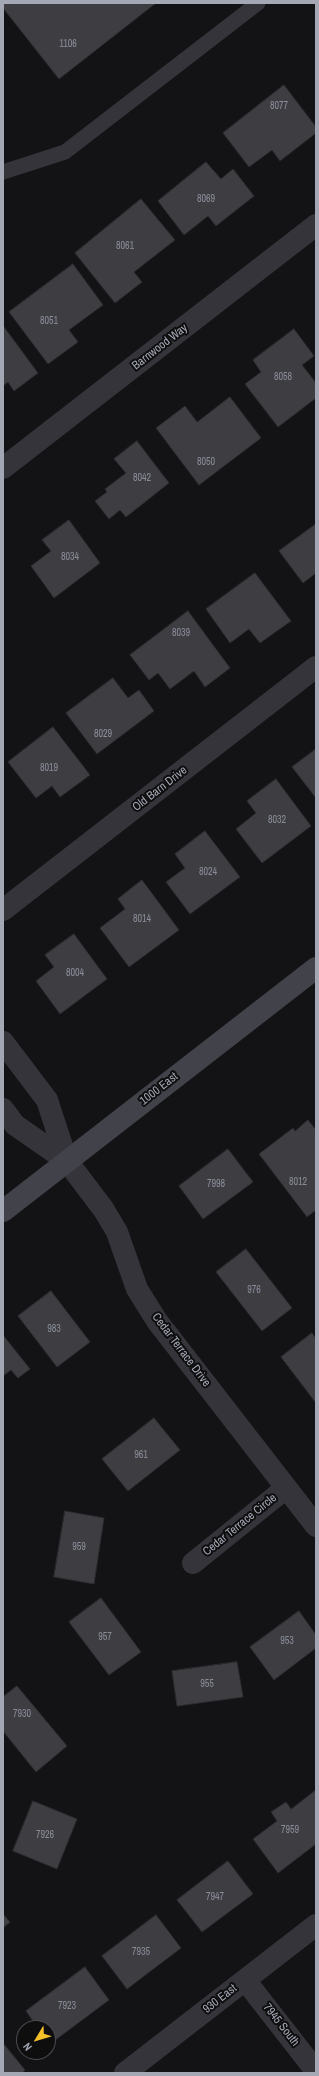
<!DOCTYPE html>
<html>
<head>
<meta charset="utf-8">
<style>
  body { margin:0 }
  #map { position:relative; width:319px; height:2076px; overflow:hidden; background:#131315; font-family:"Archivo Narrow",sans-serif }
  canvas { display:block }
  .frame { position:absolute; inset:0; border:4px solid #a4a8b5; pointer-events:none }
  .north { position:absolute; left:16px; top:2020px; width:40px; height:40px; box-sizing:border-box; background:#0e0e0f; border:1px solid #4a4c51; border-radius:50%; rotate:232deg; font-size:11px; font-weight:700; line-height:16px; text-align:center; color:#a4a8b5 }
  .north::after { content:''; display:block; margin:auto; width:14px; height:18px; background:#f5c02a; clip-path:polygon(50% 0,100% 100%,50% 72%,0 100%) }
</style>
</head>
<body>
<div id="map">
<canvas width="319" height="2076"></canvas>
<div class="frame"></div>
<div class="north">N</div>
</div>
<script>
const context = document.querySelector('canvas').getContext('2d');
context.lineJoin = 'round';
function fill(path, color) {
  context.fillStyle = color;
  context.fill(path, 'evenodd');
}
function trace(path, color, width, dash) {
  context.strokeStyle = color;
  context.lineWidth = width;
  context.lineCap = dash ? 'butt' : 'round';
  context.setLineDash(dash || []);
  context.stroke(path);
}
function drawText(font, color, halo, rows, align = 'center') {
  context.font = font + ' "Archivo Narrow",sans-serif';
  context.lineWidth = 4;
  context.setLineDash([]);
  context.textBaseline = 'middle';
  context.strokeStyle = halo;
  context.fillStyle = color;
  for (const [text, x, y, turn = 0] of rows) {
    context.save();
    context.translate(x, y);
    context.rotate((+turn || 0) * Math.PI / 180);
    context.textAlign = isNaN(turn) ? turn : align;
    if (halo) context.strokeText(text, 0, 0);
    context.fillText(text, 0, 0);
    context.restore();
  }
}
const building = new Path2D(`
  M3,3H156L59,79L3,8Z
  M284,85L316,127V133L280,161L272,150L249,167L223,133Z
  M206,162L221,179L233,169L254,196L216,226L208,216L184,235L158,201Z
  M141,199L175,240L134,272L142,282L115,303L75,253Z
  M73,264L103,305L69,330L78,342L48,364L9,312Z
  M4,327L38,373L14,391L8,382L3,386Z
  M294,329L314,356L302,365L316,383V398L278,427L245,384L261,372L253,360Z
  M230,397L261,438L199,485L156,428L185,406L197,422Z
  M137,441L169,483L126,517L120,510L109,519L95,501L107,492L105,489L126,473L114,459Z
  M69,520L100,563L54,598L31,566L51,551L42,540Z
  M316,524V573L303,583L279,551Z
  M255,573L291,621L260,643L249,629L230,643L206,609Z
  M188,611L230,668L205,687L194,671L170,689L158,673L149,680L130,655Z
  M113,678L128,698L139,690L154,711L97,754L66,713Z
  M53,727L90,775L60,797L52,786L36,798L8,762Z
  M316,749V798L292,767Z
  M276,779L311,826L262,863L236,829L256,813L247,801Z
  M205,831L240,877L190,914L166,882L185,868L175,854Z
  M142,880L179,930L129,967L100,928L125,909L118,899Z
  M74,934L107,979L60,1014L36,981L54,967L45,955Z
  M308,1120L316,1130V1210L307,1217L259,1154L293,1128L295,1131Z
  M228,1149L253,1182L203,1219L179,1186Z
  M246,1249L292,1308L262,1331L216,1272Z
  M51,1291L90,1342L57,1367L18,1316Z
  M312,1333L316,1339V1403L281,1357Z
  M3,1335L30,1369L18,1378L11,1370L3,1376Z
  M154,1418L180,1450L128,1491L102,1459Z
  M65,1511L104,1518L94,1584L54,1577Z
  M101,1598L141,1652L109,1675L69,1622Z
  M299,1611L316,1635V1648L274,1680L250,1647Z
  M237,1662L243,1697L177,1706L172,1671Z
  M17,1686L67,1746L36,1772L3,1731V1697Z
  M316,1790V1844L278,1873L253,1839L277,1821L271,1812L286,1802L291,1809Z
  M33,1801L77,1819L57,1869L13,1851Z
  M228,1861L253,1894L202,1932L177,1900Z
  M3,1914L10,1922L3,1928Z
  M156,1915L181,1948L127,1989L102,1956Z
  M85,1967L109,2000L50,2044L48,2041V2028H38L26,2011Z
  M3,2043L25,2070L22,2073H3Z`);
fill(building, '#3d3d42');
trace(building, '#2d2d31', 1);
trace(new Path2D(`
  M3,172L65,152L258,3`), '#34343a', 15);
trace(new Path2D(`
  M3,468L316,225
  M3,910L316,667
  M3,1042L47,1100L67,1161
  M3,1109L15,1125L67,1161L104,1210L117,1232L137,1289L157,1321L316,1526
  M193,1563L286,1488
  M245,1980L316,2071
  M125,2073L316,1925`), '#34343a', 22);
trace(new Path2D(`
  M3,1211L316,968`), '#42434a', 22);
drawText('10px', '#8a8d98', null, [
  ["1106",68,44],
  ["8077",279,106],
  ["8069",206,199],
  ["8061",125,246],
  ["8051",49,321],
  ["8058",283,377],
  ["8050",206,462],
  ["8042",142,478],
  ["8034",70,557],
  ["8039",181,633],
  ["8029",103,734],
  ["8019",49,768],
  ["8032",277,820],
  ["8024",208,872],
  ["8014",142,919],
  ["8004",75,973],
  ["8012",298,1182],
  ["7998",216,1184],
  ["976",254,1290],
  ["983",54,1329],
  ["961",141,1455],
  ["959",79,1547],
  ["957",105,1637],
  ["953",287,1641],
  ["955",207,1684],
  ["7930",22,1714],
  ["7959",290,1830],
  ["7926",45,1835],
  ["7947",215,1897],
  ["7935",141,1952],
  ["7923",67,2006]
]);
drawText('12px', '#a4a8b5', '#0e0e0f', [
  ["Barnwood Way",160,347,-38],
  ["Old Barn Drive",160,789,-38],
  ["1000 East",159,1089,-38],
  ["Cedar Terrace Drive",181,1350,53],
  ["Cedar Terrace Circle",240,1525,-39],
  ["930 East",220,1999,-38],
  ["7945 South",281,2025,52]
]);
</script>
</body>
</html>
